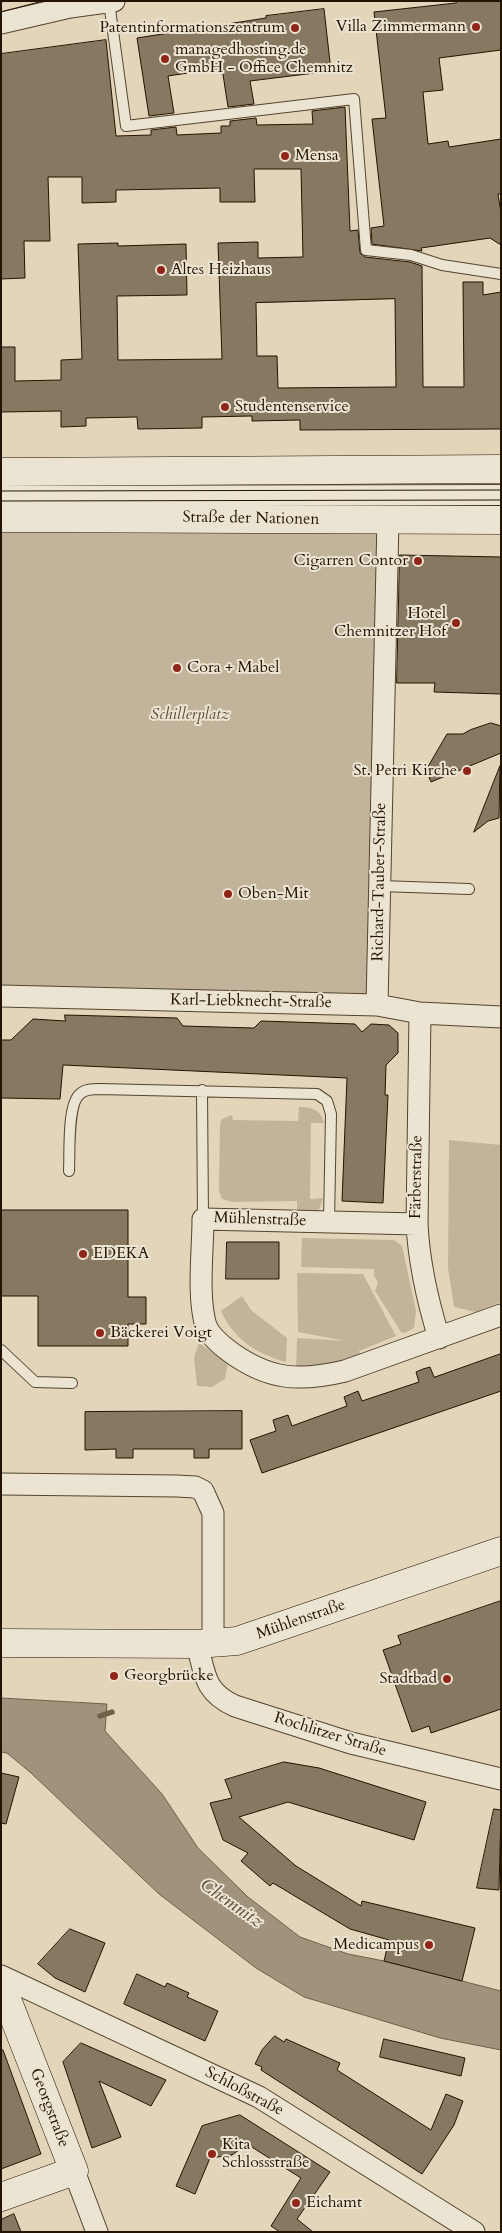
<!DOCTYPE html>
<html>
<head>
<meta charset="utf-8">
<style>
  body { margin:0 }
  #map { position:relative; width:502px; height:2233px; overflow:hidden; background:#e2d5ba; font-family:Cardo,serif }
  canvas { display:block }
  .frame { position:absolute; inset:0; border:2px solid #231300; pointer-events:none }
</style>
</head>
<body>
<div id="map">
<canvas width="502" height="2233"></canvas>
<div class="frame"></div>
</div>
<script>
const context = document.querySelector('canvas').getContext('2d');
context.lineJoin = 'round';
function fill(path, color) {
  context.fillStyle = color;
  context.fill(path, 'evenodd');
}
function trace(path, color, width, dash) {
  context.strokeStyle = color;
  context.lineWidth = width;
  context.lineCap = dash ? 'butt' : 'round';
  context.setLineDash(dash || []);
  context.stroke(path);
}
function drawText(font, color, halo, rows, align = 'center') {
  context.font = font + ' Cardo,serif';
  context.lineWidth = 4;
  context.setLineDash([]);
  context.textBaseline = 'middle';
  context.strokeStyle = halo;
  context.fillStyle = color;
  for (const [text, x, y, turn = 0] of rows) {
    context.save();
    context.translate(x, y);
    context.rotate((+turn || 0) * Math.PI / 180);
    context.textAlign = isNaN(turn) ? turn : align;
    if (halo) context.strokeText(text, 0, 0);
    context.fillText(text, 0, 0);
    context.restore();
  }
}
fill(new Path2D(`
  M1,523L384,528L372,999L1,992Z
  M299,1107C312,1107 321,1110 324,1123H311L310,1199L323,1198L320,1208L314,1214L297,1215V1201L233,1202L222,1199L219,1191L220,1124L222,1119L232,1115L233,1120L298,1121Z
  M449,1140L501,1145V1302L476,1312L454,1307L448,1268Z
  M302,1238L394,1240L402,1246L416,1311L414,1328L405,1333L401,1332L375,1291L378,1282L374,1276V1269L301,1267Z
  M297,1273L363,1274L396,1336L359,1351L361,1356L327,1366L296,1370L297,1338L346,1341L298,1332Z
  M242,1296L251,1310L287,1338L286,1362C257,1354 234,1340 221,1311Z
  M199,1343L228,1363L225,1379L212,1387L197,1386L194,1357Z`), '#c2b49a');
const water = new Path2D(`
  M1,1698L107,1704L105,1731L162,1794L198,1848L248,1897L300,1937L348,1954L384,1961L501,1991V2050L440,2038L304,1997L256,1968L159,1894L31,1773L7,1753L1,1752Z`);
fill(water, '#a1937b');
trace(water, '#6f604a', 1);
trace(new Path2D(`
  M100,1716L112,1712`), '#6f604a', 5.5);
const building = new Path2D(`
  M456,1H501V50L439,58L443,90L423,92L428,144L448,141L449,147L501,139V194H498L501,213V245L490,238L421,248L422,251L372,244L371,228L384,226L372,119L386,118L374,12L456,3Z
  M324,9L331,71L250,81L254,104L228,107L222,68L168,76L174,113L149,116L137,38L266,18V16Z
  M106,40L116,136L151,135V130L176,127L177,135L221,133V126H230V121L256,118L257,125L313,124L312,111L345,107L350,231L358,230L360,253L365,257L410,262L422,266L423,387H464L463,282H483V295L501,292V429L300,430V420L252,421V416L202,417V428L138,429L137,417L86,418V426L61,427V411L1,412V347H15V381L61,380V360L82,359L78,244L118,243V246L186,244L187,295L117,296L118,360L222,359L218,243L258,242V258L303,257L301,169H254L255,202H220V188L116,190V202L82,203V177H48L50,241H24L25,278L1,279V54ZM395,299L396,387L278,388L277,356H257L256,303Z
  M400,555L501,557V694L434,692L435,683H397Z
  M491,723L501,726V753L431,782L426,770L447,734H463L470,730Z
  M500,766L499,818L488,821L474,832Z
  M65,1015L177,1018L183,1026L254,1028L261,1021L355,1024L362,1032L371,1024L389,1025L398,1033V1053L386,1065L385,1095H388L383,1203L342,1201L347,1078L63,1065L60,1099L1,1098V1040H11L33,1019L65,1021Z
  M1,1210H128V1297H146V1324H128V1346H38V1296H1Z
  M227,1242H279V1279H226Z
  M501,1354V1391L262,1473L250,1440L276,1431L273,1420L288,1415L292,1426L347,1406L344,1397L358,1391L362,1401L419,1382L416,1372L423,1369L430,1367L434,1377Z
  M242,1411V1449H209V1458H194V1449H133V1458H116V1449L85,1450V1412Z
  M501,1601V1709L431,1733L429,1726L412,1732L383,1650L401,1644L398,1636Z
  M284,1762L319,1768L426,1802L414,1840L288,1802L239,1817L296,1866L361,1906L362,1901L475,1928L462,1981L384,1961L389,1940L350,1929L273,1883L270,1886L241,1861L248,1853L223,1840L210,1803L232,1798L225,1780Z
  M1,1773L19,1777L6,1824L1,1823Z
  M494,1809L501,1810L499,1890L477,1888Z
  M70,1929L105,1943L85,1992L55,1978L38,1964Z
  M137,1974L165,1987L167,1983L189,1993L187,1997L218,2011L205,2041L124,2004Z
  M275,2036L284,2042L286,2039L340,2063L337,2070L431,2130L446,2094L463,2101L454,2125L422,2174L261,2070L262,2067L255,2064L262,2050Z
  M384,2039L465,2058L461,2076L380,2057Z
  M81,2043L166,2080L151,2106L99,2081L121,2137L92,2148L63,2062Z
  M3,2050L41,2154L1,2169V2051Z
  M240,2115L330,2172L297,2219L313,2232H280L271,2226L301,2178L247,2144L232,2155L210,2158L195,2194L176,2186L202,2126Z
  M14,2214L21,2232H1V2220Z`);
fill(building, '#867861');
trace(building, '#231300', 1);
const lane = new Path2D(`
  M109,2L126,126L354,99L366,250L411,255L442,265L501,274
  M1,491L501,490
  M1,501L501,500
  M380,886L469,889
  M202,1090L203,1219
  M69,1171C70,1154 67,1104 80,1094C85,1089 92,1089 99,1089L317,1094L327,1101L331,1114L329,1222
  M1,1350L35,1382L72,1383`);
const street = new Path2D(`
  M1,23L70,7L114,1
  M1,996L377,1005L420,1013L501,1017
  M377,1005L388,520
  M420,1013L417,1224C419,1264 427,1299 439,1338
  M417,1224L203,1219C203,1251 197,1296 206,1326C210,1336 221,1345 229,1351C268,1380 299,1382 345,1371L501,1315
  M1,1484L177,1486L195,1487L203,1491L213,1513V1644
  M197,1644C205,1674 204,1692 235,1706L351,1743L501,1779
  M1,1976L259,2097L474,2232
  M74,2171L97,2232`);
const secondary = new Path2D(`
  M1,472L501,469
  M1,518L501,520
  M1,1643L197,1644L237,1641L501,1551
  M1,1984L74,2171L1,2197`);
trace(lane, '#53442e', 12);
trace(street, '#53442e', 23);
trace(secondary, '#231300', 29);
trace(lane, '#ece4d2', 10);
trace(street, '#ece4d2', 21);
trace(secondary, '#ece4d2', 28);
trace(new Path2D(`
  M1,2L5,1
  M1,12L43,1
  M1,491L501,490
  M1,501L501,500`), '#231300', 1);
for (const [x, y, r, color] of [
  [476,27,5,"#8f2418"],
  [295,28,5,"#8f2418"],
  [165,59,5,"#8f2418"],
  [285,156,5,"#8f2418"],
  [161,270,5,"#8f2418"],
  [225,407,5,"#8f2418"],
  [418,561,5,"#8f2418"],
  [456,623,5,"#8f2418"],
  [177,668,5,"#8f2418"],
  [467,771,5,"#8f2418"],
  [228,894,5,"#8f2418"],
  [83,1254,5,"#8f2418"],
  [100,1333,5,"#8f2418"],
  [114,1676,5,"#8f2418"],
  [447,1679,5,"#8f2418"],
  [429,1945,5,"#8f2418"],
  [212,2154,5,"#8f2418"],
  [296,2203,5,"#8f2418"]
]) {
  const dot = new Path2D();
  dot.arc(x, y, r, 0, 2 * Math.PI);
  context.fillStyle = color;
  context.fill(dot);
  trace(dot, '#ece4d2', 2);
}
drawText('16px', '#231300', '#ece4d2', [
  ["Villa Zimmermann",466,27,"right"],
  ["Patentinformationszentrum",285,28,"right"],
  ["managedhosting.de",175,50],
  ["GmbH - Office Chemnitz",175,68],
  ["Mensa",295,156],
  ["Altes Heizhaus",171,270],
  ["Studentenservice",235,407],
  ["Cigarren Contor",408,561,"right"],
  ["Hotel",446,614,"right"],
  ["Chemnitzer Hof",446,632,"right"],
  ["Cora + Mabel",187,668],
  ["St. Petri Kirche",457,771,"right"],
  ["Oben-Mit",238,894],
  ["EDEKA",93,1254],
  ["Bäckerei Voigt",110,1333],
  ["Georgbrücke",124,1676],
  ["Stadtbad",437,1679,"right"],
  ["Medicampus",419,1945,"right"],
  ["Kita",222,2145],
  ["Schlossstraße",222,2163],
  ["Eichamt",306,2203]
], 'left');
drawText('16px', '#231300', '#ece4d2', [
  ["Straße der Nationen",251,519,1],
  ["Richard-Tauber-Straße",380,882,-89],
  ["Karl-Liebknecht-Straße",251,1002,1],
  ["Färberstraße",417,1177,-89],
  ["Mühlenstraße",260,1220,2],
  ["Mühlenstraße",301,1620,-19],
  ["Rochlitzer Straße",330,1735,17],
  ["Schloßstraße",244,2092,28],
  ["Georgstraße",49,2108,69]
]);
drawText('italic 16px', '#5b4b36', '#ece4d2', [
  ["Schillerplatz",190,715]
]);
drawText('italic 18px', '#554631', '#ece4d2', [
  ["Chemnitz",231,1904,35]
]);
</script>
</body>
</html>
